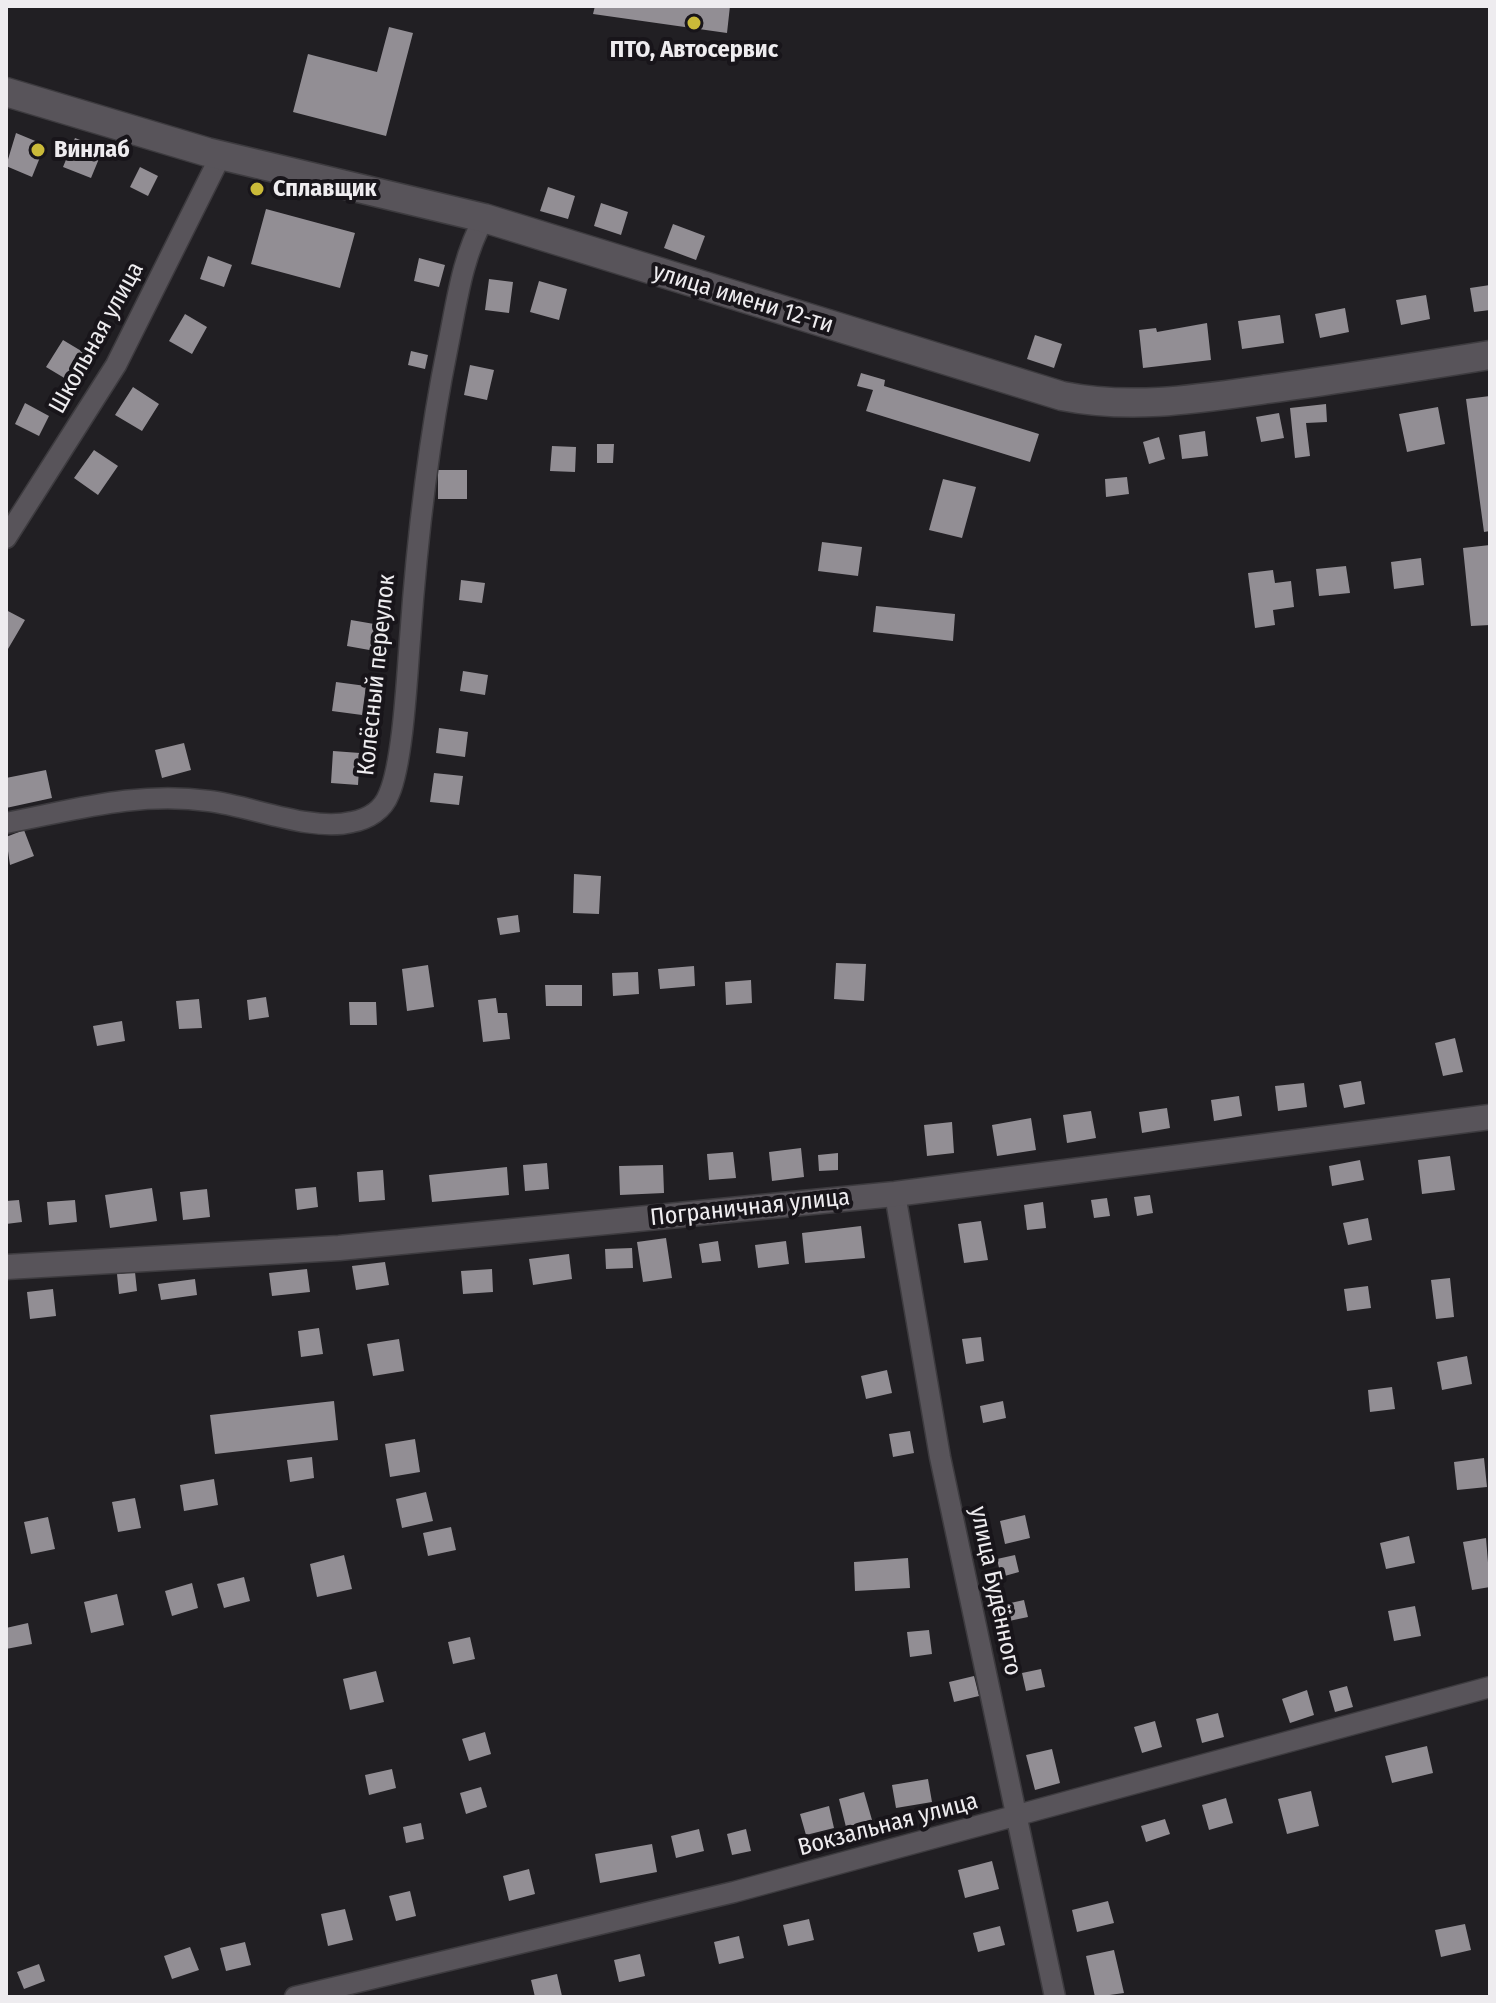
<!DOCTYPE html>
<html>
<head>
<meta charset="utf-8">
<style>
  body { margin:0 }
  #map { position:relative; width:1496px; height:2003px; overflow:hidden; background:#211f23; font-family:"Fira Sans Condensed",sans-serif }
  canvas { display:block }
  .frame { position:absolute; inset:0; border:8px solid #eeecef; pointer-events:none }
</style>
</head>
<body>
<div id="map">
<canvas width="1496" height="2003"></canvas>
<div class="frame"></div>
</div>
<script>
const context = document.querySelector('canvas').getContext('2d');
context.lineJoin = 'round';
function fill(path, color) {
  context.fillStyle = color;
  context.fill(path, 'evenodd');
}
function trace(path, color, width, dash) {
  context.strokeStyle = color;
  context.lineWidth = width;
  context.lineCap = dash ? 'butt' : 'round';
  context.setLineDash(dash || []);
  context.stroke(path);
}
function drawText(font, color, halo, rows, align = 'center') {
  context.font = font + ' "Fira Sans Condensed",sans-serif';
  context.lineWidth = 8;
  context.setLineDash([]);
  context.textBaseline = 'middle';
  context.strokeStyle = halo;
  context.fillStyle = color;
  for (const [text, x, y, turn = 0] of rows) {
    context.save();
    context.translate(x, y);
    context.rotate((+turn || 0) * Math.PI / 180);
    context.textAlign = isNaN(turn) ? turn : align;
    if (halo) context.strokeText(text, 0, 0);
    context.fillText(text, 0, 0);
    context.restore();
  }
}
fill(new Path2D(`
  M595,6H730L727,33L593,14Z
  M389,27L413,33L386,136L293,112L308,54L377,72Z
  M16,133L45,145L32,177L6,166Z
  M75,138L103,149L91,178L63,167Z
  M140,167L158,176L148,196L130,187Z
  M548,187L575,196L568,219L540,211Z
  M601,203L628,212L621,235L594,226Z
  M266,209L355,233L340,288L251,264Z
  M673,224L705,236L696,260L664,248Z
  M208,256L232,265L224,287L200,279Z
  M419,258L445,265L439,287L414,281Z
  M489,279L513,282L509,313L485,310Z
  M539,281L567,289L559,320L530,312Z
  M1490,285V310L1474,312L1470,288Z
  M1426,295L1430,319L1401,325L1396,300Z
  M1345,308L1349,332L1320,338L1315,314Z
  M185,314L207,327L192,354L169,341Z
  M1280,315L1284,343L1242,349L1238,321Z
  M1207,323L1211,360L1143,368L1139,330L1156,328L1157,332Z
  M1035,335L1062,344L1054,368L1027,359Z
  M63,340L83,352L66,379L46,367Z
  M411,351L428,355L425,369L408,365Z
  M470,365L494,370L487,400L464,395Z
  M861,373L885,380L884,386L1039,434L1030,462L866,411L873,390L857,386Z
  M133,387L159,404L142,431L115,415Z
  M1490,396V531L1484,532L1466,399Z
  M25,403L49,416L39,436L15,424Z
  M1326,404L1327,422L1306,423L1310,456L1295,458L1290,408Z
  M1438,407L1445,444L1407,452L1399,414Z
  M1279,413L1284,438L1261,442L1256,417Z
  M1205,431L1208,456L1182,459L1179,435Z
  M1159,437L1165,459L1149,464L1143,442Z
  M597,444H614L613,463H597Z
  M552,446L576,447L575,472L550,471Z
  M94,450L118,466L98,495L74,478Z
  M438,470H467V499H438Z
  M1127,477L1129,494L1106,497L1105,479Z
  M943,479L976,487L962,538L929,530Z
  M822,542L862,547L858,576L818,571Z
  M1490,545V625L1471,626L1463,548Z
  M1421,558L1424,585L1394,589L1391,562Z
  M1346,566L1350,593L1319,596L1316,569Z
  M1273,570L1275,583L1291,581L1294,607L1273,610L1275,625L1255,628L1248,573Z
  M461,580L485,583L482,603L459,600Z
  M876,606L955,614L953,641L873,632Z
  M6,610L25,620L8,649L6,648Z
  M351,620L380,625L375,651L347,646Z
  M463,671L488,675L485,695L460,691Z
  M336,682L366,686L362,715L332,711Z
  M439,728L468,732L465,757L436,753Z
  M184,743L191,770L162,778L155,750Z
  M333,751L360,753L358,785L331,783Z
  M46,770L52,798L6,808V778Z
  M434,773L463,776L459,805L430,802Z
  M24,830L34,856L10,865L6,837Z
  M574,874L601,876L599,914L573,913Z
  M518,915L520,932L500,935L497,918Z
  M836,963L866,964L864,1001L834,999Z
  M428,965L434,1007L407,1011L402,969Z
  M694,966L695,986L660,989L658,969Z
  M638,972L639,994L613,996L612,973Z
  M751,980L752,1003L726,1005L725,982Z
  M545,985H582V1006H546Z
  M266,997L269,1017L249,1020L247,1000Z
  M496,998L498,1013H507L510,1039L483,1042L478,1000Z
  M199,999L202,1028L179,1029L176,1001Z
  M349,1002H376L377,1025H350Z
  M122,1021L125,1041L97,1046L93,1026Z
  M1455,1038L1463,1072L1443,1076L1435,1043Z
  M1361,1081L1365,1104L1344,1108L1339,1085Z
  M1304,1083L1307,1107L1278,1111L1275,1086Z
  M1239,1096L1242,1116L1214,1121L1211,1100Z
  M1167,1108L1170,1128L1142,1133L1139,1112Z
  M1091,1111L1096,1138L1067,1143L1063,1115Z
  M1031,1118L1036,1150L997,1156L992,1125Z
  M952,1122L954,1153L927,1156L924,1125Z
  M801,1148L804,1177L772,1181L769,1152Z
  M733,1152L736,1178L709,1180L707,1154Z
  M838,1153V1170L819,1171L818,1155Z
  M1450,1156L1455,1190L1422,1194L1418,1160Z
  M1360,1160L1364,1180L1332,1186L1329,1166Z
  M547,1163L549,1189L525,1191L523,1165Z
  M663,1165L664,1193L620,1195L619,1166Z
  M507,1167L509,1195L432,1202L429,1175Z
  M383,1170L385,1200L359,1202L357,1172Z
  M316,1187L318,1207L297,1210L295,1189Z
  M152,1188L157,1221L110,1228L105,1195Z
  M207,1189L210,1217L183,1220L180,1192Z
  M1150,1195L1153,1213L1137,1216L1134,1197Z
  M1107,1198L1110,1216L1094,1218L1091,1200Z
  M19,1200L22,1222L6,1224V1201Z
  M75,1200L77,1222L49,1225L47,1202Z
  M1043,1202L1046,1228L1027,1230L1024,1205Z
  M1368,1218L1372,1240L1348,1245L1343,1223Z
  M981,1221L988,1260L964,1263L958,1224Z
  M861,1226L865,1258L805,1263L802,1233Z
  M666,1238L672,1278L643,1282L637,1242Z
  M718,1241L721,1261L702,1263L699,1244Z
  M786,1241L789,1264L758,1268L755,1245Z
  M632,1248L633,1268L606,1269L605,1249Z
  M569,1254L572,1279L533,1285L529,1259Z
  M385,1262L389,1285L356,1290L352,1266Z
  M307,1269L310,1292L272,1296L269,1273Z
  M492,1269L493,1292L463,1294L461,1271Z
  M135,1272L137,1291L119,1294L117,1274Z
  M1450,1278L1454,1317L1436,1319L1431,1280Z
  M195,1279L197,1295L161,1300L158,1284Z
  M1368,1286L1371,1308L1347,1311L1344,1289Z
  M53,1289L56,1316L30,1319L27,1292Z
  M319,1328L323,1354L301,1357L298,1331Z
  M981,1337L984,1361L966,1364L962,1339Z
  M399,1339L404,1371L373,1376L367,1344Z
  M1467,1356L1472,1384L1442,1390L1437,1362Z
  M887,1370L892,1393L866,1399L861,1376Z
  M1392,1387L1395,1409L1370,1412L1368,1390Z
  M334,1401L338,1440L215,1454L210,1415Z
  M1003,1401L1006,1418L983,1423L980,1406Z
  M910,1431L914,1453L893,1457L889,1434Z
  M415,1439L420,1472L390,1477L385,1444Z
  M312,1457L314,1478L290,1482L287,1460Z
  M1484,1458L1487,1487L1457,1490L1454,1462Z
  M214,1479L218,1505L184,1511L180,1485Z
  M426,1492L433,1521L402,1528L396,1499Z
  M135,1498L141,1528L118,1532L112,1502Z
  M1025,1515L1030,1538L1005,1544L1000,1521Z
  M48,1517L55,1549L31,1554L24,1522Z
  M451,1527L456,1550L428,1556L423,1533Z
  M1409,1536L1415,1563L1386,1569L1380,1543Z
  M1486,1538L1490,1587L1472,1590L1463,1542Z
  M344,1555L352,1589L317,1597L310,1564Z
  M1015,1555L1019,1572L1001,1577L997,1559Z
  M908,1558L910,1588L855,1591L854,1562Z
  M244,1577L250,1601L224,1608L217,1584Z
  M192,1583L198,1608L172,1616L165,1591Z
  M117,1594L124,1625L91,1633L84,1602Z
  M1024,1600L1028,1617L1009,1621L1006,1604Z
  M1415,1606L1421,1636L1394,1641L1388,1611Z
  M28,1623L32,1644L6,1649V1628Z
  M929,1630L932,1654L910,1657L907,1632Z
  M470,1637L475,1659L453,1664L448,1642Z
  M1041,1669L1045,1687L1026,1691L1022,1673Z
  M376,1671L384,1702L350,1710L343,1679Z
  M974,1676L979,1696L954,1702L949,1682Z
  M1347,1686L1353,1707L1335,1712L1329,1691Z
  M1307,1690L1314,1715L1290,1723L1282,1699Z
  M1218,1713L1224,1737L1202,1743L1196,1719Z
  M1155,1721L1162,1747L1142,1753L1134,1727Z
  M485,1732L491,1754L469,1761L462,1739Z
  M1427,1746L1433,1773L1392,1783L1385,1756Z
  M1052,1749L1060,1783L1035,1790L1026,1755Z
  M392,1769L396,1788L369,1795L365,1775Z
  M928,1779L932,1802L896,1808L892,1785Z
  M481,1787L487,1807L466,1814L460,1793Z
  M1311,1791L1319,1826L1287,1834L1278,1799Z
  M864,1792L872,1820L846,1827L839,1799Z
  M1226,1798L1233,1823L1209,1830L1202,1805Z
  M829,1806L834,1828L806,1835L800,1814Z
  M1165,1819L1170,1834L1146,1842L1141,1826Z
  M421,1823L424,1839L406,1843L403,1827Z
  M699,1829L704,1851L676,1858L671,1836Z
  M746,1829L751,1851L732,1855L727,1834Z
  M652,1844L657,1872L600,1883L595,1854Z
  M992,1861L999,1889L965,1898L958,1870Z
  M529,1869L535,1894L509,1901L503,1876Z
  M410,1891L416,1916L396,1921L389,1896Z
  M1108,1901L1114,1923L1077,1932L1072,1910Z
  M345,1909L353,1940L328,1946L321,1914Z
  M809,1919L814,1940L788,1946L783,1925Z
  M1465,1924L1471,1950L1441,1957L1435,1930Z
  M1000,1926L1005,1945L978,1952L973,1933Z
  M739,1936L744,1958L719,1964L714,1942Z
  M245,1942L251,1965L226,1971L220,1948Z
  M190,1947L199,1970L172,1979L164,1956Z
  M1114,1950L1124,1993L1095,1997L1086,1956Z
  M640,1954L645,1976L619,1982L614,1960Z
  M39,1964L45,1981L24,1989L17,1972Z
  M557,1974L562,1996L535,1997L531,1980Z`), '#928e94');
const minor = new Path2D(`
  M6,538L116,365L221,155
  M6,823C75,810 137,791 209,801C251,806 311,832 352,822C368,819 383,810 389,794C403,762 407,676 410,639C417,539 428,443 448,345C457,301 462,258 484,218
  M895,1194L940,1457L1055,1997
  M295,1997L734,1892L1490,1687`);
const tertiary = new Path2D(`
  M6,1267L339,1248L895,1194L1490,1117`);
const secondary = new Path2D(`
  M6,92L207,152L484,218L1062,396C1132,410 1198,399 1268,389C1342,379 1416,367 1490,355`);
trace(minor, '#3d3b3f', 23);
trace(tertiary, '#3d3b3f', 27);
trace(secondary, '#3d3b3f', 31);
trace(minor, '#58545a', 20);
trace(tertiary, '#58545a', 24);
trace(secondary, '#58545a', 28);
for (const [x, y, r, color] of [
  [694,23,8,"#caba39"],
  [38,150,8,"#caba39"],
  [257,189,8,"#caba39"]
]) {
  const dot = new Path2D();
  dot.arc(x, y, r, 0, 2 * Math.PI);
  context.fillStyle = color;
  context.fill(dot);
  trace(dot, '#18151a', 3);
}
drawText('bold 24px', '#eeecef', '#18151a', [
  ["ПТО, Автосервис",694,50,"center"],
  ["Винлаб",54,150],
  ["Сплавщик",273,189]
], 'left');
drawText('24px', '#eeecef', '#18151a', [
  ["улица имени 12-ти",743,299,17],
  ["Школьная улица",97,338,-61],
  ["Колёсный переулок",377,675,-84],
  ["Пограничная улица",750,1208,-6],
  ["улица Будённого",995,1591,78],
  ["Вокзальная улица",888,1825,-15]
]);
</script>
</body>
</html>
